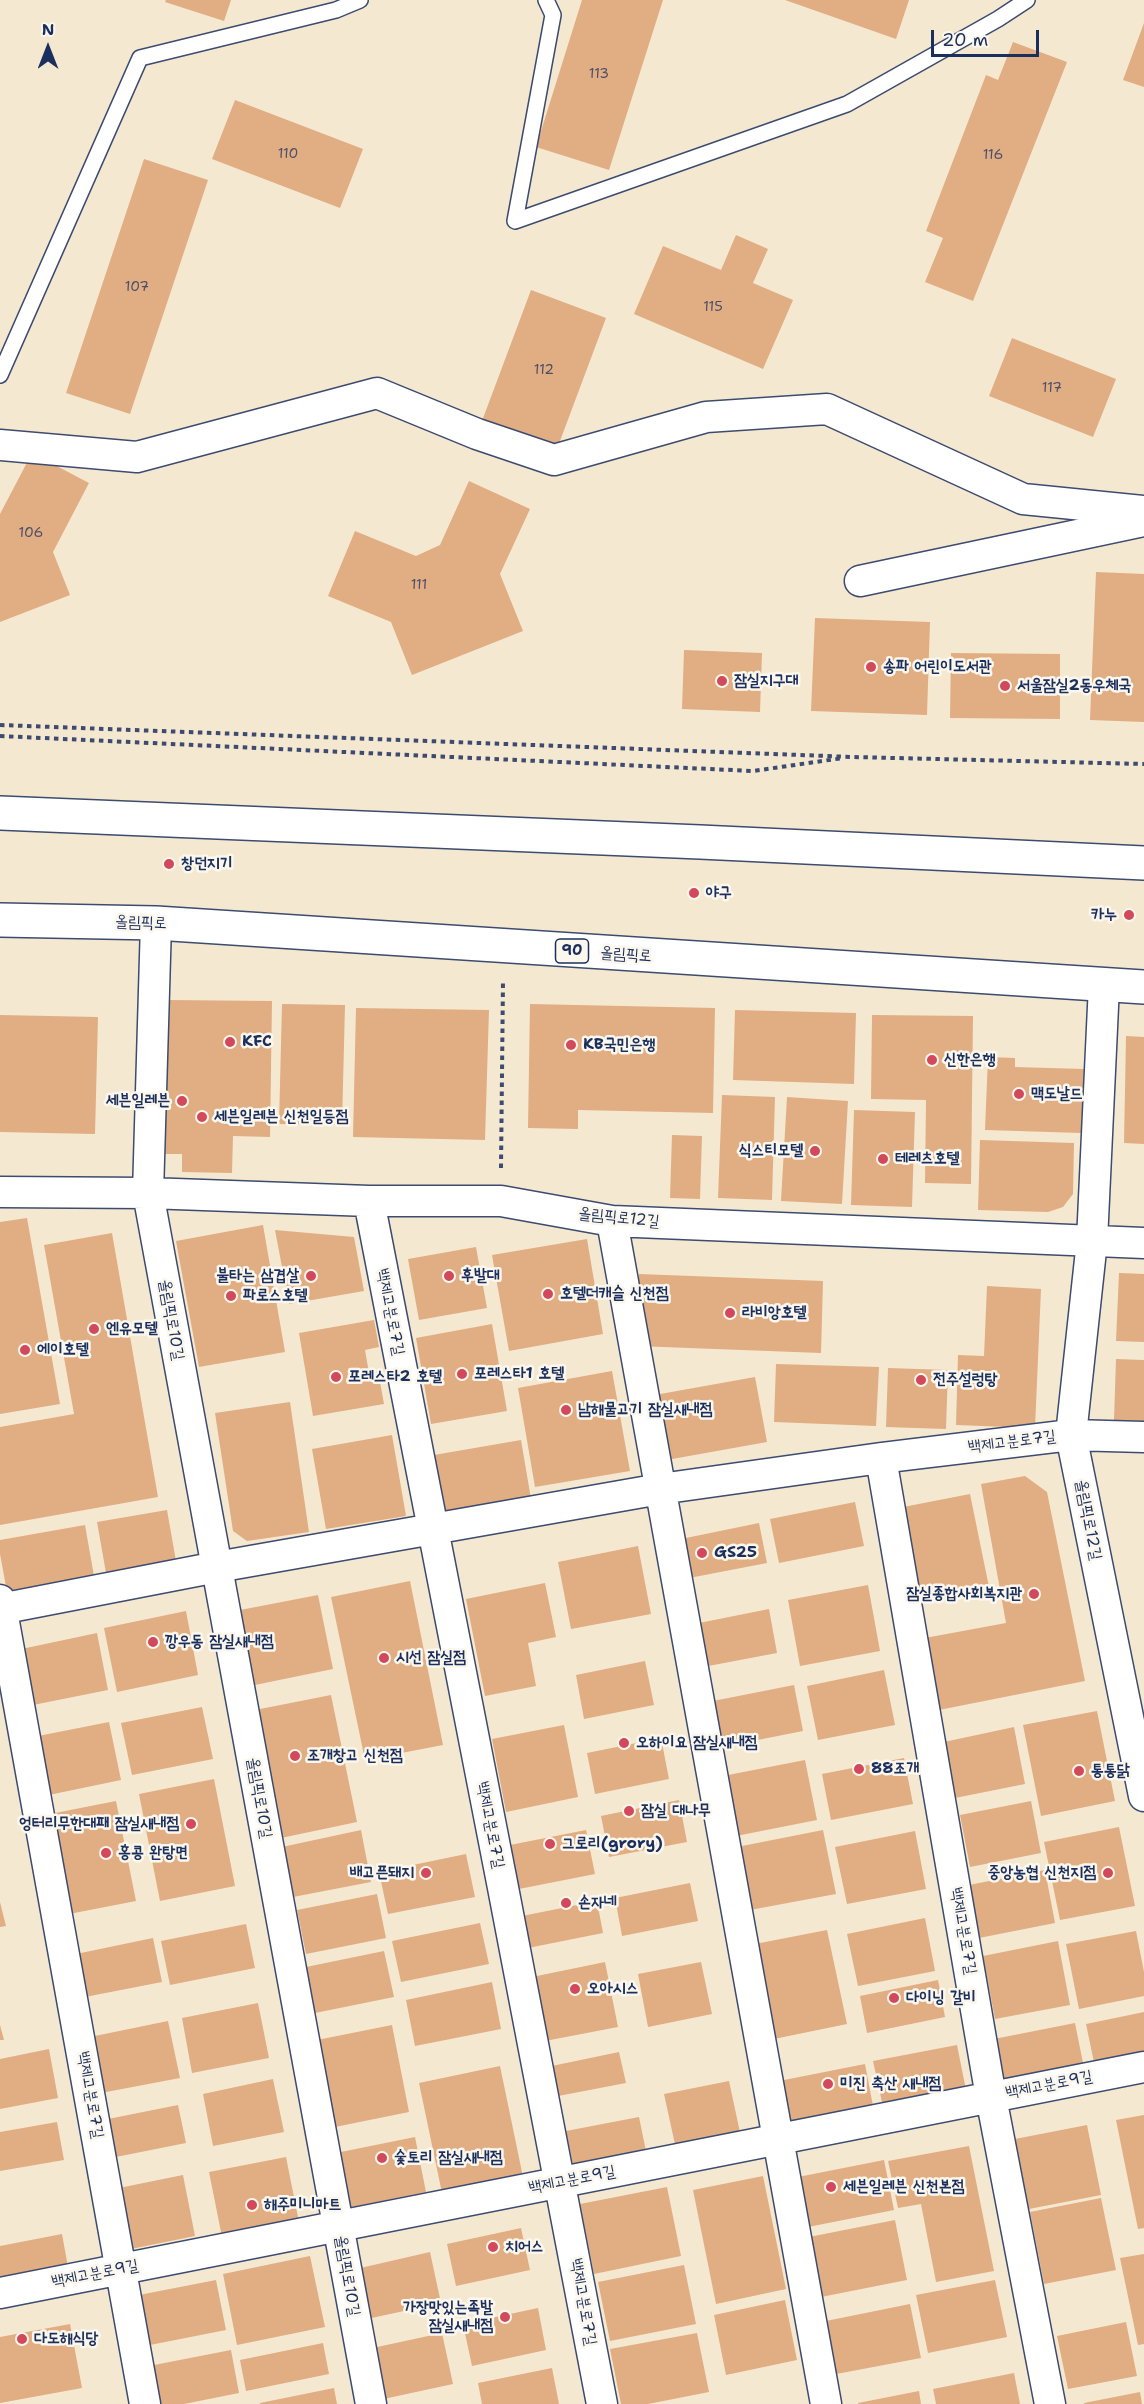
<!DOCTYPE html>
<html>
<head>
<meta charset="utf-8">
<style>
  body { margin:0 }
  #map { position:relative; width:1144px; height:2404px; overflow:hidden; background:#f5e8d1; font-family:"Shantell Sans",sans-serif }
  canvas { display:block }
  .north { position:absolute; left:18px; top:18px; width:60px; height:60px; -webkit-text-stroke:4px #fbf7ec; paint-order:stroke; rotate:0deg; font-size:16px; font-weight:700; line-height:24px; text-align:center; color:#1b2f5e }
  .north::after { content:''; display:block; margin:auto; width:21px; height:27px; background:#1b2f5e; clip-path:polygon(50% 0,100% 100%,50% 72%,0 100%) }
  .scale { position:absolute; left:931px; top:30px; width:108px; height:27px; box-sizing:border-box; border:3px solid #1b2f5e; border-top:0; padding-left:8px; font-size:18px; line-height:21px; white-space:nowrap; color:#1b2f5e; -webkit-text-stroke:4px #fbf7ec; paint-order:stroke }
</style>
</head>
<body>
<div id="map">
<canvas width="1144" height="2404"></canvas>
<div class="north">N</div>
<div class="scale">20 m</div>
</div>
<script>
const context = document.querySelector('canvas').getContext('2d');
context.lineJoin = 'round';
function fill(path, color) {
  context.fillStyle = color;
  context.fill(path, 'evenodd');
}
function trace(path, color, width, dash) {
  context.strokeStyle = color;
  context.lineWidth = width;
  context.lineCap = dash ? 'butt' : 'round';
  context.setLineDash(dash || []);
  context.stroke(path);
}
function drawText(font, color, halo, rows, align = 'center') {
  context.font = font + ' "Shantell Sans","Poor Story",sans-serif';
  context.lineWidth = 5;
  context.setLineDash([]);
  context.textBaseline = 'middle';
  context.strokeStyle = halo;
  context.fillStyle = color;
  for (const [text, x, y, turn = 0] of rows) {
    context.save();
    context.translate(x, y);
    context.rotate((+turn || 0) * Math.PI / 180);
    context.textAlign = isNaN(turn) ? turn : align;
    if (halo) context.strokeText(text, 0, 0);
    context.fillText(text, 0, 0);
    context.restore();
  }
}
fill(new Path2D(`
  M166,0H231L224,21L165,2Z
  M582,0H663L609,170L536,147Z
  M785,0H909L896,39Z
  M1144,23V87L1123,80Z
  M1013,42L1067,62L973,301L925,282L943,238L926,231L986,75L998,80Z
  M235,100L363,149L340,208L212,159Z
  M144,159L208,180L130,414L66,393Z
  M736,235L768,249L753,283L793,300L763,369L634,314L663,246L721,270Z
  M531,290L606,318L557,449L482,421Z
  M1012,338L1116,379L1093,437L989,396Z
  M32,453L89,483L53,552L70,595L0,622V514Z
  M469,481L530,509L500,574L523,631L412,675L391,622L328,596L355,531L416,556L440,545Z
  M1096,572L1144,574V722L1090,720Z
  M815,618L930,622L927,715L811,711Z
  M684,650L762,653L760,712L682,709Z
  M951,653L1060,654V719L950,718Z
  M166,1000L272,1001L270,1137L233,1136L232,1173L182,1172V1154H165Z
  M282,1004L345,1005L342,1125L279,1124Z
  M530,1004L715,1008L713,1113L578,1110V1129L528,1128Z
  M356,1008L489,1010L485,1140L353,1137Z
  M735,1010L856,1013L854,1084L733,1080Z
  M0,1015L98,1017L95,1134L0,1132Z
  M872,1015L973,1016L971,1184L925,1183L926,1100L871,1099Z
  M1126,1036L1144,1037V1144L1124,1143Z
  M988,1057L1015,1058V1067L1084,1069L1081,1133L985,1130Z
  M722,1095L775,1097L772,1200L718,1198Z
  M787,1097L848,1101L842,1204L781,1201Z
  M854,1110L915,1112L912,1207L851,1205Z
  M672,1135L702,1136L700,1199L670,1198Z
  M980,1140L1074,1143L1073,1194L1063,1207L1048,1212L978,1210Z
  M27,1218L60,1404L0,1414V1222Z
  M263,1225L285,1352L199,1367L176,1241Z
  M275,1230L354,1237L364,1291L289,1304Z
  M112,1233L158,1497L0,1525V1427L74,1414L44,1245Z
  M587,1239L603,1334L509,1351L492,1255Z
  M476,1247L487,1308L419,1320L408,1259Z
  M1119,1273L1144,1274V1342L1116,1341Z
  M639,1274L823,1281L821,1353L636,1346Z
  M987,1286L1041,1289L1035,1428L956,1425L958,1355L984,1356Z
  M374,1320L379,1347L365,1350L369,1373L378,1371L384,1404L313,1416L299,1333Z
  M492,1324L507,1411L431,1424L416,1338Z
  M1116,1359L1144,1360V1421L1114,1420Z
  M776,1364L879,1367L876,1426L774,1422Z
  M888,1368L948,1370L946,1429L886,1427Z
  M612,1371L630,1471L535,1487L518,1388Z
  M755,1377L767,1442L661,1461L649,1396Z
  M290,1402L309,1532L247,1541L233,1531L215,1413Z
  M392,1435L406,1516L326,1529L312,1449Z
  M521,1440L531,1499L444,1514L434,1455Z
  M1025,1476L1047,1492L1085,1681L939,1710L925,1638L1006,1623L981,1484Z
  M970,1494L989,1587L917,1601L898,1508Z
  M855,1502L864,1546L779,1563L770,1519Z
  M167,1510L176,1561L106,1573L97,1522Z
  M759,1523L767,1563L684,1579L676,1540Z
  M85,1525L94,1576L7,1592L0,1554V1540Z
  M638,1546L651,1614L571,1629L558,1562Z
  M410,1581L443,1745L365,1760L331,1597Z
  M545,1583L556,1637L528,1643L536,1686L485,1696L466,1599Z
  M868,1585L880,1651L800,1666L788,1600Z
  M318,1595L333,1669L250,1686L235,1611Z
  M769,1609L777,1653L703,1667L694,1624Z
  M186,1611L198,1675L117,1692L104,1628Z
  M97,1633L108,1690L23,1707L12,1651Z
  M645,1661L654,1705L584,1719L576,1675Z
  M884,1670L895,1725L818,1740L807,1686Z
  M794,1685L803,1731L717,1748L708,1702Z
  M331,1695L357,1822L281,1838L255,1710Z
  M202,1707L213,1759L132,1775L121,1723Z
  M1097,1711L1115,1801L1041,1816L1023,1725Z
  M109,1722L121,1780L44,1796L33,1737Z
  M564,1725L578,1797L506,1812L492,1739Z
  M1014,1727L1025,1784L955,1798L944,1742Z
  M661,1738L669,1779L595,1794L587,1753Z
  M904,1758L913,1804L831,1820L822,1774Z
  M805,1760L817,1820L736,1836L723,1776Z
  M214,1779L235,1886L160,1901L139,1794Z
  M679,1800L687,1842L609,1857L601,1816Z
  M116,1801L136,1901L69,1914L50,1814Z
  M1031,1801L1041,1853L970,1867L960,1815Z
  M1119,1827L1135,1906L1060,1920L1044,1842Z
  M361,1830L371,1882L293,1897L282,1847Z
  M586,1830L595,1874L519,1889L510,1845Z
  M823,1830L836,1894L750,1910L737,1847Z
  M915,1831L926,1889L847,1904L835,1847Z
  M466,1854L475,1897L388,1914L379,1872Z
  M1045,1870L1055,1923L979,1938L969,1885Z
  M690,1883L698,1921L622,1936L615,1898Z
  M377,1894L386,1938L306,1954L297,1910Z
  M597,1901L603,1933L528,1948L522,1916Z
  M0,1902L6,1926L0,1927Z
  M925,1918L935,1971L858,1986L847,1934Z
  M480,1923L489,1964L401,1982L392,1941Z
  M246,1924L255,1968L170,1985L161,1941Z
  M827,1930L847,2024L774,2039L755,1944Z
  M1136,1931L1144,1972V1996L1079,2009L1066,1944Z
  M153,1938L162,1982L85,1997L76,1954Z
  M1058,1941L1070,2005L995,2019L983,1956Z
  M384,1951L394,1997L315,2013L306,1967Z
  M605,1962L618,2027L545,2041L532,1977Z
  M701,1962L712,2014L648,2027L638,1974Z
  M938,1980L945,2017L867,2033L860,1996Z
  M492,1982L501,2029L415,2046L406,2000Z
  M258,2003L269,2058L192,2073L182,2018Z
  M1144,2012V2062L1096,2072L1086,2024Z
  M168,2021L180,2078L101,2093L90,2037Z
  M1075,2023L1085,2073L1004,2088L994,2039Z
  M0,2025L4,2040H0Z
  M392,2025L409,2112L330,2128L312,2041Z
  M957,2045L966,2090L883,2107L873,2061Z
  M49,2049L58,2098L0,2109V2059Z
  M619,2052L626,2083L553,2097L547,2067Z
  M865,2064L873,2106L783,2124L774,2082Z
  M500,2066L523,2177L442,2193L419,2083Z
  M273,2079L284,2132L213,2146L203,2094Z
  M729,2081L741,2137L676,2149L664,2094Z
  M178,2105L186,2143L111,2158L103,2120Z
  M1144,2115V2228L1138,2229L1116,2120Z
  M639,2117L647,2156L574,2170L566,2131Z
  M57,2122L64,2160L0,2171V2132Z
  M1087,2125L1101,2195L1029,2209L1015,2139Z
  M415,2137L426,2192L342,2209L331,2154Z
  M969,2146L994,2271L936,2282L921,2204L898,2208L888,2161Z
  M286,2157L299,2222L222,2237L209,2172Z
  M884,2160L894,2210L803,2228L793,2178Z
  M183,2175L195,2236L126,2250L114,2189Z
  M763,2176L786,2289L716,2304L693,2190Z
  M667,2187L681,2256L594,2274L580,2204Z
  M1101,2198L1116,2270L1044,2284L1030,2212Z
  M895,2220L907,2280L816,2298L804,2238Z
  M521,2228L530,2270L456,2286L447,2244Z
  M62,2234L68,2267L0,2279V2246Z
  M430,2252L441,2303L367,2319L356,2269Z
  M1144,2254V2344L1138,2345L1120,2258Z
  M310,2256L325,2327L237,2345L223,2274Z
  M684,2265L696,2324L610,2341L598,2282Z
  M216,2280L226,2330L150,2345L139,2295Z
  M995,2280L1007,2337L928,2353L916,2295Z
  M785,2300L797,2360L726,2375L714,2315Z
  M910,2304L921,2358L831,2375L821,2322Z
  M538,2308L546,2350L472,2366L463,2324Z
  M1126,2322L1137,2376L1068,2389L1057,2336Z
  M70,2324L82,2388L0,2403V2337Z
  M442,2333L453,2384L379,2400L368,2349Z
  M697,2333L709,2392L648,2404H621L610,2349Z
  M323,2343L329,2374L246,2391L240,2360Z
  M231,2350L239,2393L184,2404H157L149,2366Z
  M552,2368L559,2404H482L478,2383Z
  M1014,2373L1020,2404H936L933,2389Z
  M334,2388L337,2404H260V2403Z
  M919,2391L921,2404H858V2403Z
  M1140,2392L1142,2404H1084V2403Z`), '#e1ad83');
const lane = new Path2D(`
  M546,0L553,15L515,221L847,104L998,19L1027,0
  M0,375L140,58L336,10L360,0`);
const street = new Path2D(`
  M0,445L137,457L377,393L477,434L554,460L706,417L827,409L1023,499L1144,511
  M860,581L1144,521
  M156,923L148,1193L371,2404
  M1104,985L1092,1241L1071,1435L1144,1796
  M0,1192L148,1193L369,1201H501L612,1221L1144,1243
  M369,1201C445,1603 528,2002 602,2404
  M612,1221L826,2404
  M881,1458L991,2097L1050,2404
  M0,1600L145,2404
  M0,1609L217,1567L660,1489L881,1458L1071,1435L1144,1437
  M0,2293L1144,2067`);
const primary = new Path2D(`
  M0,813L700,842L1144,863
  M0,920L156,923L1144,987`);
trace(lane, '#3c4b6f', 18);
trace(street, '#3c4b6f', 33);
trace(primary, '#3c4b6f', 36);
trace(new Path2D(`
  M0,725L853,757L1144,764
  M0,736L753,771L843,758
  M501,1168L503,980`), '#3c4b6f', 4, [4.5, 4.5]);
trace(lane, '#fff', 15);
trace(street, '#fff', 30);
trace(primary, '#fff', 33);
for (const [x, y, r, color] of [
  [871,667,6,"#d1495b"],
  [722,681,6,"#d1495b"],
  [1005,686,6,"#d1495b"],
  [169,864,6,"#d1495b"],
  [694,893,6,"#d1495b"],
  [1129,915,6,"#d1495b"],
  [230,1042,6,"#d1495b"],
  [571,1045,6,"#d1495b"],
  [932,1060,6,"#d1495b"],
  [1019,1094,6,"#d1495b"],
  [182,1101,6,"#d1495b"],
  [202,1117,6,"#d1495b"],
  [815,1151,6,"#d1495b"],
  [883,1159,6,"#d1495b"],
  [311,1276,6,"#d1495b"],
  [449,1276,6,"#d1495b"],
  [548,1294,6,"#d1495b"],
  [231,1296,6,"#d1495b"],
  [730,1313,6,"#d1495b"],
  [94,1329,6,"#d1495b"],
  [25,1350,6,"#d1495b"],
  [462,1374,6,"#d1495b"],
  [336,1377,6,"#d1495b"],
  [921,1380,6,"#d1495b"],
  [566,1410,6,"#d1495b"],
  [702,1553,6,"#d1495b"],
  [1034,1594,6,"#d1495b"],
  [153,1642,6,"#d1495b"],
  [384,1658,6,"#d1495b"],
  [624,1743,6,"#d1495b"],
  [295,1756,6,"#d1495b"],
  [859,1769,6,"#d1495b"],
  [1079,1771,6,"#d1495b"],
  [629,1811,6,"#d1495b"],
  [191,1824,6,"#d1495b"],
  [550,1844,6,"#d1495b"],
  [106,1853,6,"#d1495b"],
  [426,1873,6,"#d1495b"],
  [1108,1873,6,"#d1495b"],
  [566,1903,6,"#d1495b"],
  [575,1989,6,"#d1495b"],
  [894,1998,6,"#d1495b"],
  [828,2084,6,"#d1495b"],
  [382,2158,6,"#d1495b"],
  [831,2187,6,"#d1495b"],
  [252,2205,6,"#d1495b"],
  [493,2247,6,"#d1495b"],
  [505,2317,6,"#d1495b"],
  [22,2339,6,"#d1495b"]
]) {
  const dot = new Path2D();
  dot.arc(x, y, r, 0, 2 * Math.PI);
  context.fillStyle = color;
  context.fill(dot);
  trace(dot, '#fbf7ec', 2);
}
drawText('14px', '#4c4e67', null, [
  ["113",599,74],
  ["110",288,154],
  ["116",993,155],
  ["107",137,287],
  ["115",713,307],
  ["112",544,370],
  ["117",1052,388],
  ["106",31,533],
  ["111",419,585]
]);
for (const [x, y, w] of [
  [572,951,33]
]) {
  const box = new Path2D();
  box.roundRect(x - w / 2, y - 12, w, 24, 4.5);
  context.fillStyle = '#fbf7ec';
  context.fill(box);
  trace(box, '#1b2f5e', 1.5);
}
drawText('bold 15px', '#1b2f5e', null, [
  ["90",572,951]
]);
drawText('bold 16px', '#1b2f5e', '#fbf7ec', [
  ["송파 어린이도서관",883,667],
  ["잠실지구대",734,681],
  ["서울잠실2동우체국",1017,686],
  ["창던지기",181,864],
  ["야구",706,893],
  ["카누",1117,915,"right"],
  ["KFC",242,1042],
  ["KB국민은행",583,1045],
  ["신한은행",944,1060],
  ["맥도날드",1031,1094],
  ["세븐일레븐",170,1101,"right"],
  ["세븐일레븐 신천일등점",214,1117],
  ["식스티모텔",803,1151,"right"],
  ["테레츠호텔",895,1159],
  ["불타는 삼겹살",299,1276,"right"],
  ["후발대",461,1276],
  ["호텔더캐슬 신천점",560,1294],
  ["파로스호텔",243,1296],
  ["라비앙호텔",742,1313],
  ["엔유모텔",106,1329],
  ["에이호텔",37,1350],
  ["포레스타1 호텔",474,1374],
  ["포레스타2 호텔",348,1377],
  ["전주설렁탕",933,1380],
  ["남해물고기 잠실새내점",578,1410],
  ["GS25",714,1553],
  ["잠실종합사회복지관",1022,1594,"right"],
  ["깡우동 잠실새내점",165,1642],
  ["시선 잠실점",396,1658],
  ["오하이요 잠실새내점",636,1743],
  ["조개창고 신천점",307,1756],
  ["88조개",871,1769],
  ["통통닭",1091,1771],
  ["잠실 대나무",641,1811],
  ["엉터리무한대패 잠실새내점",179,1824,"right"],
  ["그로리(grory)",562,1844],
  ["홍콩 완탕면",118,1853],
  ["배고픈돼지",414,1873,"right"],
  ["중앙농협 신천지점",1096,1873,"right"],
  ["손자네",578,1903],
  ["오아시스",587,1989],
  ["다이닝 갈비",906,1998],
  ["미진 축산 새내점",840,2084],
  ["숯토리 잠실새내점",394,2158],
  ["세븐일레븐 신천본점",843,2187],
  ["해주미니마트",264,2205],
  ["치어스",505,2247],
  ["가장맛있는족발",493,2308,"right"],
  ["잠실새내점",493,2326,"right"],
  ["다도해식당",34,2339]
], 'left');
drawText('16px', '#1b2f5e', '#fbf7ec', [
  ["올림픽로",141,923,2],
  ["올림픽로",626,955,4],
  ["올림픽로12길",619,1218,6],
  ["백제고분로7길",390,1312,79],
  ["올림픽로10길",171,1320,80],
  ["백제고분로7길",1012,1442,-7],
  ["올림픽로12길",1088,1520,79],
  ["올림픽로10길",259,1798,80],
  ["백제고분로7길",490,1825,79],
  ["백제고분로7길",963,1931,80],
  ["백제고분로9길",1049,2085,-11],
  ["백제고분로7길",90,2095,80],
  ["백제고분로9길",572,2180,-11],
  ["백제고분로9길",95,2274,-11],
  ["올림픽로10길",347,2276,80],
  ["백제고분로7길",583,2302,80]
]);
</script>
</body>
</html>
